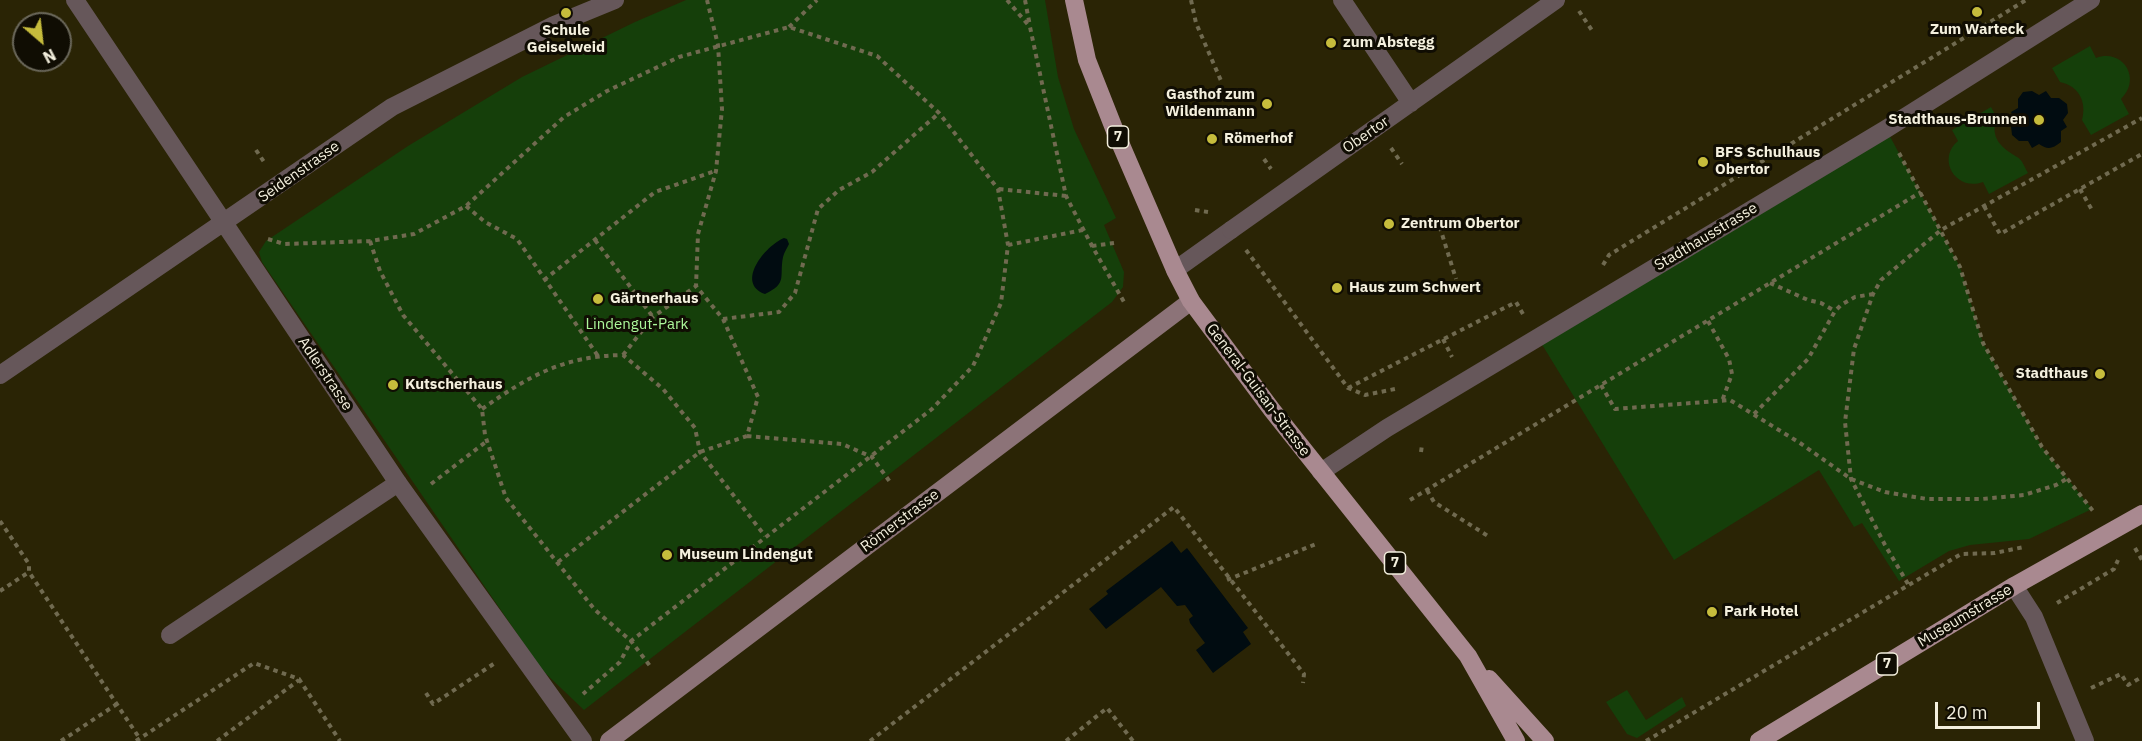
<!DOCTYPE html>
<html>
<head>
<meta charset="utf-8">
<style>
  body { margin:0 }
  #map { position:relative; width:2142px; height:741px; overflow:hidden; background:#2a2405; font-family:"IBM Plex Sans",sans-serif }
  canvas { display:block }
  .north { position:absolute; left:12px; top:12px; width:60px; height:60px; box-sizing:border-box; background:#100d03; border:2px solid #6b685b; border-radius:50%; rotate:152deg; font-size:16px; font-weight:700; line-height:24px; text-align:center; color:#f4f0de }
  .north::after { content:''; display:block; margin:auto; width:21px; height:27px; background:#c6bc3c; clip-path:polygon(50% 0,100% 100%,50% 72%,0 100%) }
  .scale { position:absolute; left:1935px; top:702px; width:105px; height:27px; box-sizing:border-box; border:3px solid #f4f0de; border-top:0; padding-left:8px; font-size:18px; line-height:21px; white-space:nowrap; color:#f4f0de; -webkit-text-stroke:4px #100d03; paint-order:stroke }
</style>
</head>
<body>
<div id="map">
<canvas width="2142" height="741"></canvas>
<div class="north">N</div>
<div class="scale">20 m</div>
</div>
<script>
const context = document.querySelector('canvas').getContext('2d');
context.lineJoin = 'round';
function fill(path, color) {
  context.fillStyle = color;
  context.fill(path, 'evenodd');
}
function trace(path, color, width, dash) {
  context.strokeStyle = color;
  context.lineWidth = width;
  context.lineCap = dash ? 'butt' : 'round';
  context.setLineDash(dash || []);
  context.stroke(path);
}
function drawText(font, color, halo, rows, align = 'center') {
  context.font = font + ' "IBM Plex Sans",sans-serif';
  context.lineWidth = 6;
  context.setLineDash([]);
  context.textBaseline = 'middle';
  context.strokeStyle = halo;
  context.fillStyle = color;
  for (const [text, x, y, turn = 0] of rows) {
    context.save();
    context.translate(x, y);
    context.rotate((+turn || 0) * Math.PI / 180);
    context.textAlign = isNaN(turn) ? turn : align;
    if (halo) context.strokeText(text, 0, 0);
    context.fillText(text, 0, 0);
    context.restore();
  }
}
fill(new Path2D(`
  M686,0H1045L1058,77L1074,129L1116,218L1104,225L1124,272L1123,287L1112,302L584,710L542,670L262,262L259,252L266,241L408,146L522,77L635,22Z
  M2090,46L2096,58C2123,48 2142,79 2121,99L2129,114L2091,135L2082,120C2087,102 2079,86 2060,82L2052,68Z
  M1991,107L1997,118C1989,138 2002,148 2017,157C2022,159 2025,168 2028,173L1989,194L1983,182C1956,192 1936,159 1958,141L1952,130Z
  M1886,129L1960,267L1983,343L2042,447L2092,509L2029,539L1970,545L1949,551L1899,581L1862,523L1854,527L1819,470L1674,560L1538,338Z
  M1627,690L1646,720L1682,697L1686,706L1637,738L1627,734L1606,702Z`), '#153f0a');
fill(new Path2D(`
  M2032,91L2039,95L2046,91L2051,98H2059L2067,104L2068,113L2063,120L2067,127L2061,131V142C2052,149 2048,150 2039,144L2032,148L2028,141H2019L2012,135L2011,126L2015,119L2011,112L2018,108V99L2023,92Z
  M784,238L787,239L789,244C787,248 784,253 783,257C779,277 788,283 765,294C735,283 765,246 784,238Z
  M1172,541L1181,553L1187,548L1248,628L1243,632L1251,644L1213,673L1196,650L1205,643L1190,623L1189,619L1193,616L1185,605L1177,606L1161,587L1106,629L1089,609L1108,594L1106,591Z`), '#010c11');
trace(new Path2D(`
  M1007,0L1030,27L1066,196L1092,246L1124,302
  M1025,0L1030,26
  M1191,0L1196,23L1222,83
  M1579,11L1593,32
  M789,27L817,0
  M1391,148L1402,164
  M256,150L264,162
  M1899,153L1960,267L1983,343L2042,447L2093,511
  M1264,159L1271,169
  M999,189L1066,196
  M2080,189L2092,210
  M466,206L485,222L517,239L598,356
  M1984,206L2000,234L2142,154
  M1195,210L1208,212
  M1437,218L1456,279
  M268,239L284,244L370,241L414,234L466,206L564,117L607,91L679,57L789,27L877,56L939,113L998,189L1008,245L1001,303L973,366L932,409L631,641L620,662L583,694
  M595,240L653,317
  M370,241L380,271L403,315L482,409L485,435L506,498L595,610L631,641L650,666
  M1008,245L1083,230
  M1092,246L1114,243
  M1246,250L1348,388L1365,395L1395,389
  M1603,265L1609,255L2026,0
  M544,280L655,192L715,171
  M1770,283L1808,300L1821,303L1835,311
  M723,319L779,312L795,293L818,209L839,190L872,172L939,113
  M1708,321L1729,359L1732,374L1722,401
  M1443,339L1452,357
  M623,355L653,317L696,286
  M1601,385L1615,409L1730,400L1800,443L1851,479L1885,492L1927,499H1982L2024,495L2056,485L2068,478
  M1348,388L1516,302L1523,314
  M482,409C529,376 563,356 623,355L663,389L695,428L700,452L765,536
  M1754,414L1808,359L1835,311L1841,305L1855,297L1873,294
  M747,436L842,444L872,457L890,482
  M1421,452L1422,445
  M431,484L487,441
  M1427,490L1434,502L1488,536
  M1410,500L1921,192
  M0,521L29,564V572L140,739
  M2135,548L2142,560
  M558,562L700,452L747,436L758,397L723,319L696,286L698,234L716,171L722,109L718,45L707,0
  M1227,580L1316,544
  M1908,584L1885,545L1851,479L1845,422L1854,349L1873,294L1881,280L1941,230L2142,118
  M0,591L29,572
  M2057,603L2114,569L2118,560
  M2091,688L2121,674L2128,685L2142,677
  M426,693L433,704L495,663
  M61,741L117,704
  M136,741L254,663L299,679L340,741
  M217,741L299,680
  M870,741L1174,507L1304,674L1303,683
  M1066,741L1107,708L1133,741
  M1646,741L1961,554L1995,553L2024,547`), '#706a50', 4, [4.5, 4.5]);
trace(new Path2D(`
  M1175,270L1231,230
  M170,635L398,483`), '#66575a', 18);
trace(new Path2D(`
  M75,0L398,483L583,741
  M1342,0L1411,103
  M1231,230L1556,0
  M0,375L392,107L554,25L615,0
  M1321,472L1387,428L1886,129L2091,0
  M2014,586L2034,617L2085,741`), '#66575a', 18);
trace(new Path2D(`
  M609,741L1191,301`), '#8c7378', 18);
trace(new Path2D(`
  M1074,0L1087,60L1115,131L1175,270L1191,301L1272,410L1468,656L1516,741
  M1489,679L1545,741
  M1759,741L2014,586L2142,514`), '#a98990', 18);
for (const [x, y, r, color] of [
  [1977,12,6,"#c6bc3c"],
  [566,13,6,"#c6bc3c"],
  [1331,43,6,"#c6bc3c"],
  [1267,104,6,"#c6bc3c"],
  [2039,120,6,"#c6bc3c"],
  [1212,139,6,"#c6bc3c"],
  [1703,162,6,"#c6bc3c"],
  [1389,224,6,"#c6bc3c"],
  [1337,288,6,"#c6bc3c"],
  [598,299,6,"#c6bc3c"],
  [2100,374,6,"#c6bc3c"],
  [393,385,6,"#c6bc3c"],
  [667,555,6,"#c6bc3c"],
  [1712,612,6,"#c6bc3c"]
]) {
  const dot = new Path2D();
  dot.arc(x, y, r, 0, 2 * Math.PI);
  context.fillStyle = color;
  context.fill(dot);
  trace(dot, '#100d03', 2);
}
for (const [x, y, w] of [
  [1118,137,21],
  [1395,563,21],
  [1887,664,21]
]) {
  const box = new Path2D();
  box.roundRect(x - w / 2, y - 11, w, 22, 4.5);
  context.fillStyle = '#100d03';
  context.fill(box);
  trace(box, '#f4f0de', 1.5);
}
drawText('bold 14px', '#f4f0de', null, [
  ["7",1118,137],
  ["7",1395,563],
  ["7",1887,664]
]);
drawText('bold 15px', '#f4f0de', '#100d03', [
  ["Zum Warteck",1977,30,"center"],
  ["Schule",566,31,"center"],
  ["Geiselweid",566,48,"center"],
  ["zum Abstegg",1343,43],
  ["Gasthof zum",1255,95,"right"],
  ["Wildenmann",1255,112,"right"],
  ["Stadthaus-Brunnen",2027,120,"right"],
  ["Römerhof",1224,139],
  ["BFS Schulhaus",1715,153],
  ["Obertor",1715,170],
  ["Zentrum Obertor",1401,224],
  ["Haus zum Schwert",1349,288],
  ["Gärtnerhaus",610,299],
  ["Stadthaus",2088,374,"right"],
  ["Kutscherhaus",405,385],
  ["Museum Lindengut",679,555],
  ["Park Hotel",1724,612]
], 'left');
drawText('15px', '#f4f0de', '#100d03', [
  ["Obertor",1366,135,-35],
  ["Seidenstrasse",299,172,-35],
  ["Stadthausstrasse",1706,237,-31],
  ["Adlerstrasse",325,374,56],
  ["General-Guisan-Strasse",1258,390,53],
  ["Römerstrasse",900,521,-37],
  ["Museumstrasse",1965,616,-31]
]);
drawText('15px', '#acf89a', '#100d03', [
  ["Lindengut-Park",637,325]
]);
</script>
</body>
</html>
